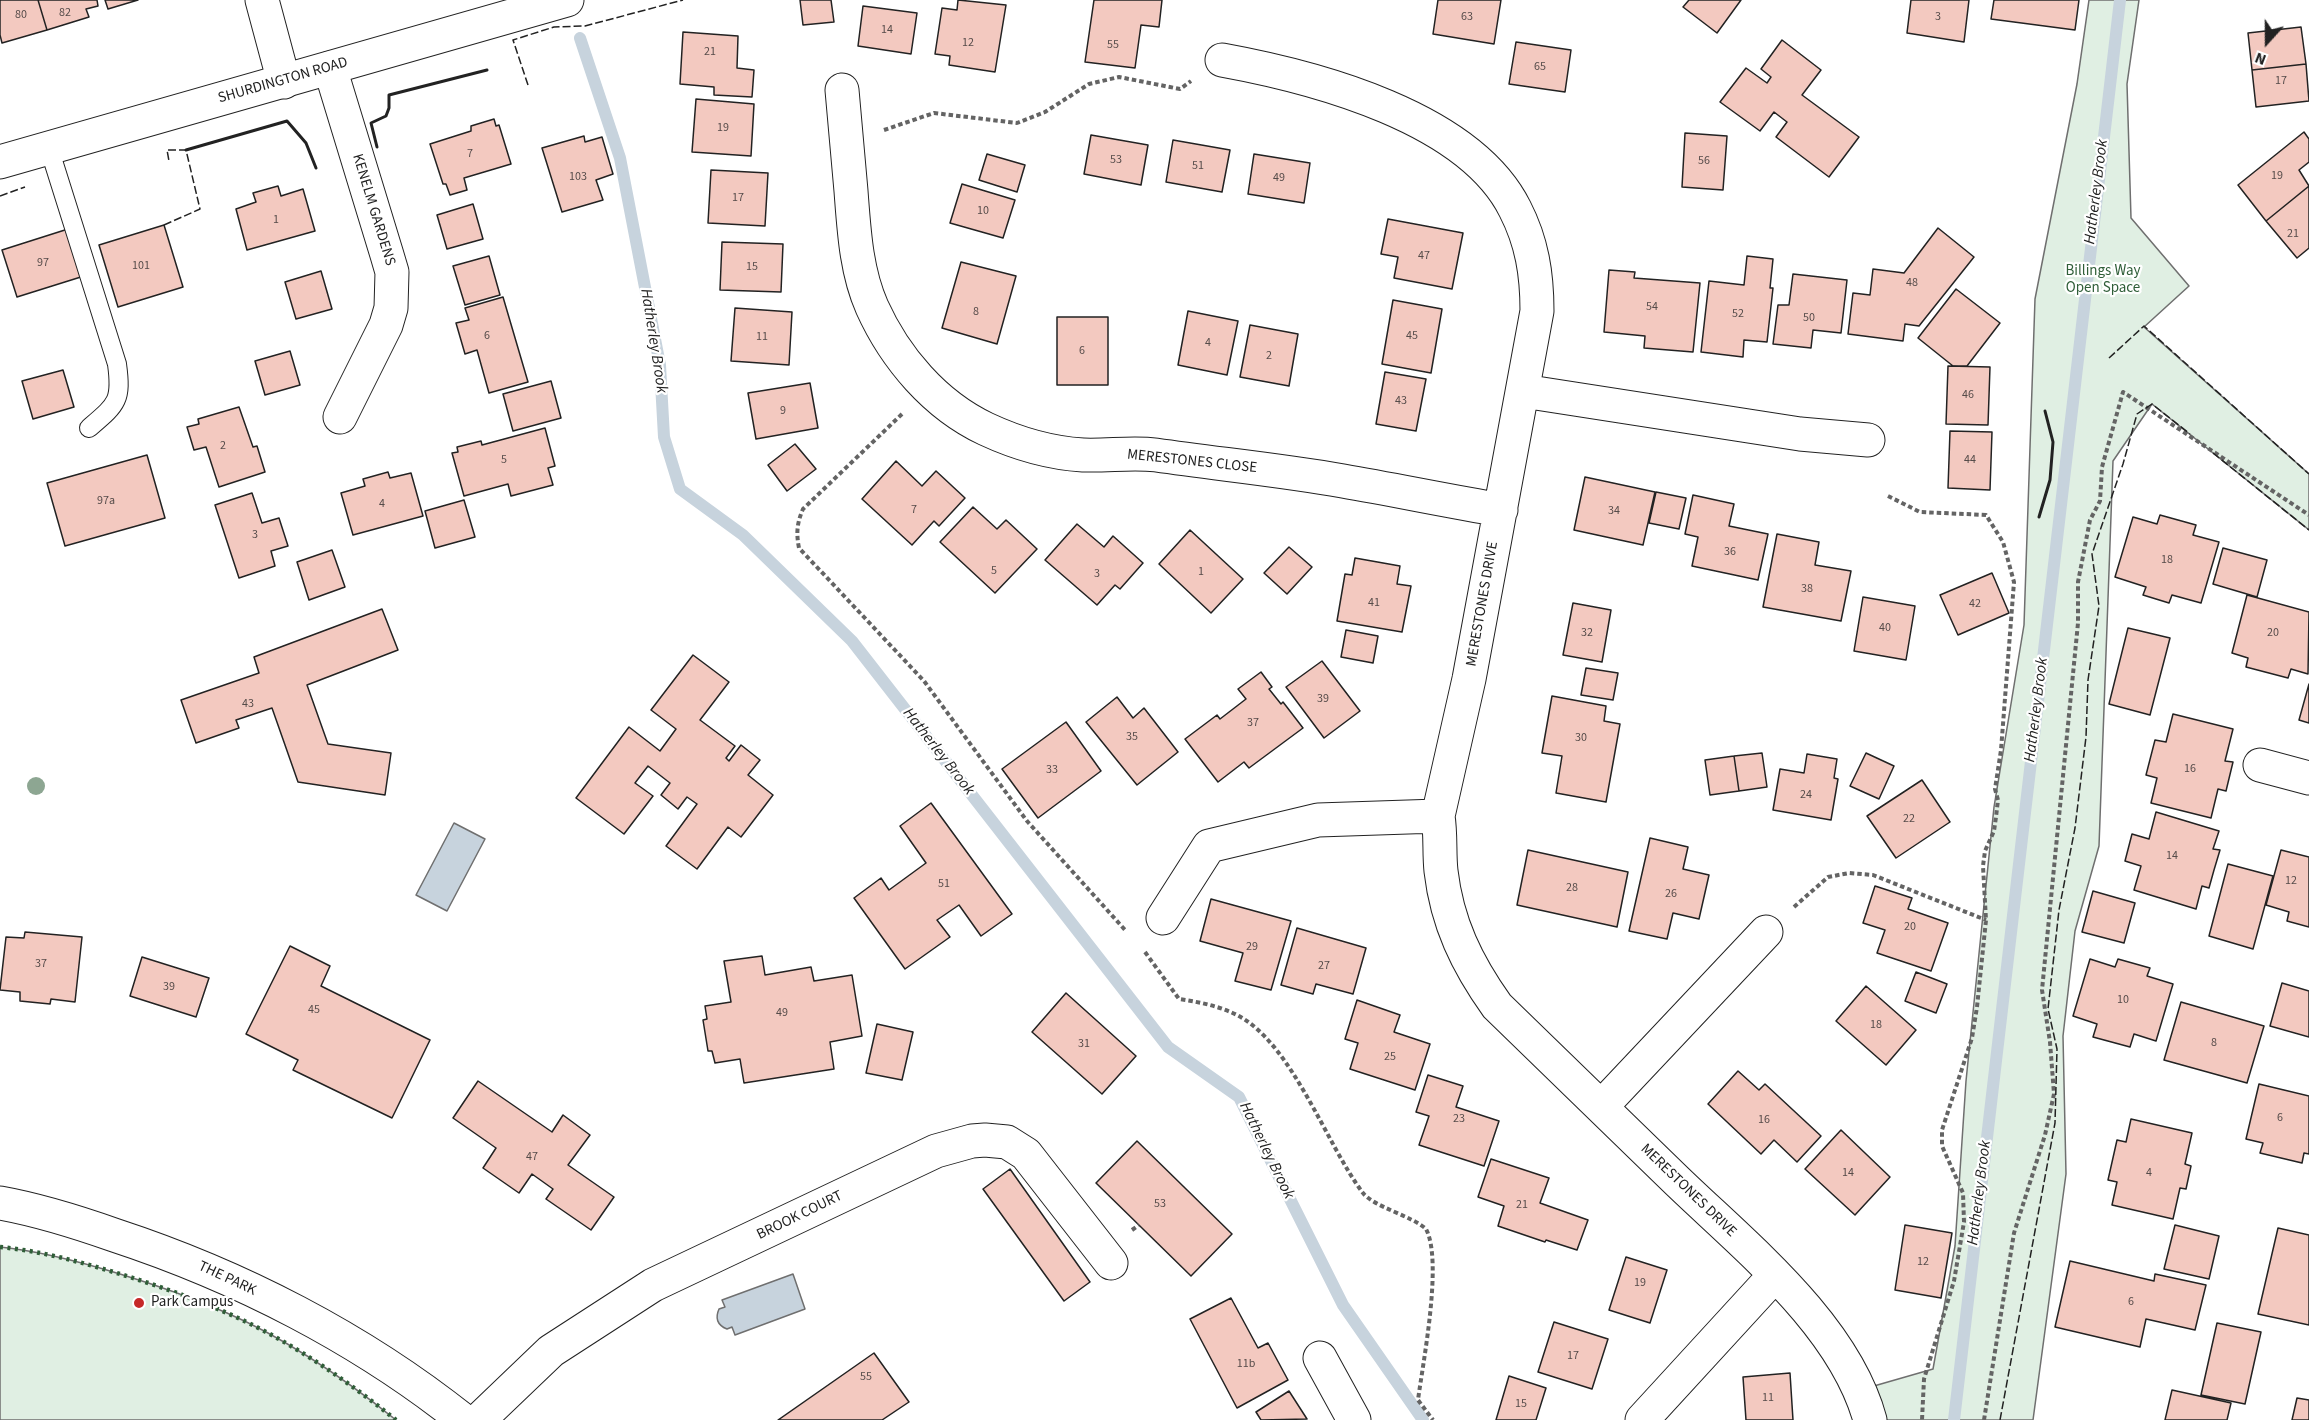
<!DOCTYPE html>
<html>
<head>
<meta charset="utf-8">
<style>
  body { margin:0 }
  #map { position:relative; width:2309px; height:1420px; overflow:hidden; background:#fff; font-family:"Source Sans 3",sans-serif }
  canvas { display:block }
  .north { position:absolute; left:2237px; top:12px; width:60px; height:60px; -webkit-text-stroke:4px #fff; paint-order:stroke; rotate:201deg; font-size:16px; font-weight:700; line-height:24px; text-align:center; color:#222 }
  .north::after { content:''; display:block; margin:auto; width:21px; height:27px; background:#222; clip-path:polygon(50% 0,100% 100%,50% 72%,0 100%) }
</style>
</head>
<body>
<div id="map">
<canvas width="2309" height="1420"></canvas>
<div class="north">N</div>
</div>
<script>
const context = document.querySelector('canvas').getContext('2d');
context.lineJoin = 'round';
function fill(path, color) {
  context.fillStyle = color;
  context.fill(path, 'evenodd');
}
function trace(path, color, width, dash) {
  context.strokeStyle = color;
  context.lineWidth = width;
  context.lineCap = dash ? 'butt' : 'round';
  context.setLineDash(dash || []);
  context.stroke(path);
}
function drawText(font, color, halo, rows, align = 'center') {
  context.font = font + ' "Source Sans 3",sans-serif';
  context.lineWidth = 4.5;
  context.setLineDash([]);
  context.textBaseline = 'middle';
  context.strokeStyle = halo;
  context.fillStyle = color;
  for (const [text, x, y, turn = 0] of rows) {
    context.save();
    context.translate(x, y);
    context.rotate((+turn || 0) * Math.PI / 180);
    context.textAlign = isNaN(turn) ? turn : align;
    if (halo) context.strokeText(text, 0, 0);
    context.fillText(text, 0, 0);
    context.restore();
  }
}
const green = new Path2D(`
  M2089,0H2139L2127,84L2131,218L2189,286L2144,327L2309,474V530L2152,404L2113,461L2099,846L2075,931L2063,1036L2066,1174L2033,1420H1870L1860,1390L1933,1369L1955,1246L1966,1081L1994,807L2024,625L2035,299L2077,84Z
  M0,1247C41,1251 81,1262 120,1274C156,1285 193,1298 227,1313C287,1339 345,1379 396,1420H0Z`);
fill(green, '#e0efe3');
trace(green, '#6f6f6f', 1.5);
const water = new Path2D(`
  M454,823L485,839L447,911L416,895Z
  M793,1274L805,1309L735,1335L732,1327L727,1329C717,1325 715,1318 719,1309L725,1307L722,1300Z`);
fill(water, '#c7d3dd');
trace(water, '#6f6f6f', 1.5);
trace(new Path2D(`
  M580,38L620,158L660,365L664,437L680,489L743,535L852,641L1168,1047L1239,1097L1343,1305L1423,1420
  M1954,1420L2120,0`), '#c7d3dd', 12);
const building = new Path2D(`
  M0,0H38L47,30L2,43L0,35Z
  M38,0H97L98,6L86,9L89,17L47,30Z
  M105,0H138L108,9Z
  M800,0H831L834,22L803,25Z
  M958,0L1006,5L995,72L949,65L950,56L935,54L942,8L957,10Z
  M1094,0H1162L1159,27L1141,25L1135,68L1085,62Z
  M1438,0H1501L1494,44L1433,34Z
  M1689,0H1741L1717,33L1683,7Z
  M1911,0H1969L1964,42L1907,33Z
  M1994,0H2079L2075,30L1991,19Z
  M863,6L917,13L911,54L858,46Z
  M2301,27L2306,64L2252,70L2248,33Z
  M683,32L738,36L737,68L754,70L752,97L714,95V87L680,84Z
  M1782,40L1821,70L1802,95L1859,137L1829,177L1776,137L1787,122L1774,112L1760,131L1720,102L1746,68L1767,83L1771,77L1761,69Z
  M1516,42L1571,50L1565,92L1509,84Z
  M2306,64L2309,101L2256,107L2252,70Z
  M696,99L754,104L751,156L692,152Z
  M494,119L496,126L499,125L511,164L464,178L467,190L450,195L446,184H443L430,144L471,131V126Z
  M2304,132L2309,139V162L2299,170L2309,186L2266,221L2238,185Z
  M1685,133L1727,136L1723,190L1682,187Z
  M1091,135L1148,145L1141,185L1084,174Z
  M584,136L585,142L602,137L613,174L596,180L603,200L562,212L542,148Z
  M1173,140L1230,150L1222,192L1166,182Z
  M987,154L1025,165L1017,192L979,180Z
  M1254,154L1310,163L1304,203L1248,194Z
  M711,170L768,173L765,226L708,223Z
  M962,184L1015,200L1003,238L950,223Z
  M278,186L281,196L303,189L315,231L247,250L236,209L256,202L253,193Z
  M2309,186V248L2297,258L2266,221Z
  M473,204L483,239L447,249L437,215Z
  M1388,219L1463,233L1452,289L1394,278L1398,257L1381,254Z
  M164,225L183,287L118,307L99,245Z
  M1938,228L1974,257L1919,326L1905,324L1903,341L1848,334L1853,293L1870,295L1873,269L1904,273Z
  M68,229L84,276L17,297L2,250Z
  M722,242L783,244L781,292L720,290Z
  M489,256L500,295L465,305L453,266Z
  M1747,256L1773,259L1770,288H1773L1767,342L1744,340L1743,357L1701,352L1709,281L1744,285Z
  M961,262L1016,276L997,344L942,328Z
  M1609,270L1635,272L1634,278L1700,283L1693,352L1644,348L1645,336L1604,332Z
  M321,271L332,309L296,319L285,282Z
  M1793,274L1847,280L1841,333L1813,330L1811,348L1773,344L1778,305H1789Z
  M1956,289L2000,323L1967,366H1953L1918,338Z
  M503,297L528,382L489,393L477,350L465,354L456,323L469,320L465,308Z
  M1393,300L1442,309L1431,373L1382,364Z
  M735,308L792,312L789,365L731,361Z
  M1188,311L1238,321L1227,375L1178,365Z
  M1057,317H1108V385H1057Z
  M1250,325L1298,334L1289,386L1240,377Z
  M290,351L300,385L265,395L255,361Z
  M1948,366L1990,367L1988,425L1946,424Z
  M63,370L74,407L33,419L22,381Z
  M1385,372L1426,379L1416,431L1376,424Z
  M551,381L561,418L513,431L503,394Z
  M810,383L818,428L756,439L748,393Z
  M239,407L253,447L257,446L265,472L219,487L206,447L194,450L187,427L199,424L198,419Z
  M545,428L555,466L548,468L553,485L511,496L508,484L464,496L452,453L458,452L457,447L481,441L482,445Z
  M1950,431L1992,432L1990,490L1948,488Z
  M795,444L816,469L787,491L768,465Z
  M147,455L165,518L65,546L47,483Z
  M896,461L922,486L936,471L965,498L939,526L934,521L912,545L862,499Z
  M388,472L390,478L411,473L423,516L353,535L341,493L365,486L363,479Z
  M1585,477L1655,492L1643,545L1574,530Z
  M1656,492L1686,498L1679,529L1649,523Z
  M252,493L262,523L279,518L288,546L271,551L275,566L239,578L215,505Z
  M1693,495L1734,504L1729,526L1768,534L1758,580L1692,566L1698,537L1685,534Z
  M464,500L475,537L435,548L425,511Z
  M973,507L997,529L1006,520L1037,549L995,593L940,542Z
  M2160,515L2196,525L2193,535L2219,542L2201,603L2172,595L2169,603L2143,595L2146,587L2115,577L2133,517L2157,524Z
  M1077,524L1104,547L1113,536L1143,563L1120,589L1115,585L1097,605L1045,560Z
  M1190,530L1243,579L1211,613L1159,564Z
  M1777,534L1819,542L1815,565L1851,571L1841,621L1763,607Z
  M1289,547L1312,567L1287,594L1264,573Z
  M2223,548L2267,560L2257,597L2213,584Z
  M332,550L345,587L309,600L297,562Z
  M1355,558L1400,566L1397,584L1411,586L1402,632L1337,621L1345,574L1352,575Z
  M1992,573L2009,613L1958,635L1940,595Z
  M2247,595L2309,612L2308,674L2291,669L2288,678L2246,667L2248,658L2232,653Z
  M1863,597L1915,606L1906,660L1854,651Z
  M1573,603L1611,610L1602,662L1563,655Z
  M382,609L398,650L307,685L328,744L391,753L385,795L298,782L272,708L236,720L239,728L196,743L181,700L259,673L254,657Z
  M2128,628L2170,638L2150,715L2109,704Z
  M1346,630L1378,636L1373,663L1341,657Z
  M693,655L729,682L700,720L735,746L726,758L729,761L741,745L760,760L748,775L773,795L741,837L728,827L697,869L666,846L697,804L687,797L678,809L661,795L670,783L648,766L635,783L653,796L624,834L576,798L629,727L660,751L676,729L651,710Z
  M1322,661L1360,711L1324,738L1286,687Z
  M1586,668L1618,673L1613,700L1581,695Z
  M1261,672L1272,687L1269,689L1281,704L1283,702L1303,728L1249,768L1244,762L1218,782L1185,739L1217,715L1220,719L1246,699L1238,689Z
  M2309,684V723L2299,720Z
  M1552,696L1606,706L1604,721L1620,724L1606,802L1556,793L1562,756L1542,753Z
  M1117,697L1133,718L1144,708L1178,752L1137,785L1086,722Z
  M2173,714L2233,729L2225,761L2233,762L2226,791L2218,789L2211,818L2151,803L2157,778L2146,775L2155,740L2166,742Z
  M1066,722L1101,771L1038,818L1002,769Z
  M1762,753L1767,787L1739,791L1734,756Z
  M1866,753L1894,766L1879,799L1850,786Z
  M1807,754L1837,759L1834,778L1838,779L1831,820L1773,810L1780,769L1804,773Z
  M1734,756L1739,791L1710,795L1705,760Z
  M1922,780L1950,822L1896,858L1867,816Z
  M931,803L1012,914L981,936L959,905L937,920L950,937L905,969L854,898L881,878L889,890L926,863L900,826Z
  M2156,812L2219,831L2213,849L2220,850L2214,870L2209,888L2202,886L2196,909L2134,890L2141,866L2125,861L2132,834L2149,839Z
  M1650,838L1688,847L1683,869L1709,875L1699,919L1673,913L1667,939L1629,931Z
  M1528,850L1628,872L1617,927L1517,905Z
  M2281,850L2309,857V927L2287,921L2289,912L2266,905Z
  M2228,864L2273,876L2253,949L2209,936Z
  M1875,886L1912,898L1908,909L1948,923L1931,971L1877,953L1885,930L1863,923Z
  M2093,891L2135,903L2124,943L2082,932Z
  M1211,899L1291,921L1271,990L1235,981L1243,953L1200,941Z
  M1297,928L1366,948L1353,994L1316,984L1313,994L1281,985Z
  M25,932L82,937L75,1002L51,999L50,1004L20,1001V992L0,990L6,937L24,938Z
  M290,946L330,966L321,986L430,1040L392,1118L293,1070L298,1060L246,1034Z
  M762,956L765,975L811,967L814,981L852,975L862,1036L830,1042L834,1069L744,1083L740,1059L715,1063L712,1051H708L703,1020L707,1019L705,1006L731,1002L724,961Z
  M142,957L209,978L196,1017L130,996Z
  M2090,959L2115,967L2118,959L2150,968L2147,976L2173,984L2156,1041L2134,1034L2130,1047L2093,1037L2097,1024L2073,1016Z
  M1916,972L1947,984L1936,1013L1905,1001Z
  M2282,983L2309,991V1037L2270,1026Z
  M1866,986L1916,1030L1886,1065L1836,1021Z
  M1066,993L1136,1056L1102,1094L1032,1032Z
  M1357,1000L1400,1015L1394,1032L1430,1044L1415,1090L1350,1069L1358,1043L1345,1039Z
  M2181,1002L2264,1026L2247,1083L2164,1060Z
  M877,1024L913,1032L902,1080L866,1073Z
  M1738,1071L1759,1090L1765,1084L1821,1136L1797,1162L1774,1140L1761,1154L1708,1104Z
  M1428,1075L1463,1086L1456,1107L1499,1121L1484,1166L1419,1145L1429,1116L1416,1112Z
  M478,1081L552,1132L563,1115L590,1135L568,1165L614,1197L591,1230L546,1199L553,1189L532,1174L519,1193L483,1168L496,1148L453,1118Z
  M2259,1084L2309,1096V1154L2304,1153L2302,1163L2260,1153L2263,1143L2246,1139Z
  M2131,1119L2192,1133L2185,1164L2191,1166L2186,1189L2180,1188L2173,1219L2112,1205L2117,1182L2108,1180L2117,1140L2126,1142Z
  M1841,1130L1890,1177L1855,1215L1805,1169Z
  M1137,1141L1232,1234L1191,1276L1096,1183Z
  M1491,1159L1549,1178L1540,1203L1588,1220L1577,1250L1546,1240L1545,1242L1498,1226L1504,1206L1478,1197Z
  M1010,1169L1090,1282L1064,1301L983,1189Z
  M1905,1225L1952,1233L1941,1298L1895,1290Z
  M2175,1225L2219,1236L2209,1279L2164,1269Z
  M2278,1228L2309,1235V1325L2258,1314Z
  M1626,1257L1667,1270L1650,1323L1609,1310Z
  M2070,1261L2154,1281L2155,1274L2206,1285L2195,1330L2146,1319L2140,1347L2055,1327Z
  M1231,1298L1258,1348L1268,1343L1288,1380L1237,1408L1190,1319Z
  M1554,1322L1608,1339L1592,1389L1538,1372Z
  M2217,1323L2261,1332L2245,1404L2201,1395Z
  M874,1353L909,1402L882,1420H778Z
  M1790,1373L1793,1420H1746L1743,1377Z
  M1509,1376L1546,1388L1536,1420H1496Z
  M2172,1390L2231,1403L2227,1420H2165Z
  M1289,1391L1307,1419L1261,1420L1256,1412Z
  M2297,1398L2309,1400V1420H2292Z`);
fill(building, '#f3c9c0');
trace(building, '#222', 1.5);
const service = new Path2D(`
  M49,148L117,364C122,401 117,404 89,428`);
const minor = new Path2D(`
  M262,0L284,82
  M1222,60C1315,77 1469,117 1515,209C1532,242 1537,274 1537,311L1469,679L1438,816C1441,835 1439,853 1441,871C1447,923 1467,964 1497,1006C1556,1063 1615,1121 1674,1178C1743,1245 1844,1324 1870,1420
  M330,68L387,255L392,272L391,308L386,325L340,417
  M842,90C845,124 848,157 851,191C854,230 856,271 872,307C895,358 935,405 986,429C1016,443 1050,453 1083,455C1108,456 1132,452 1156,455C1218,464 1281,470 1343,481C1395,490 1448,501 1501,510
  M1523,391L1800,434L1868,440
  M2260,765L2309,778
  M1163,918L1209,846L1318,820L1438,816
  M1601,1107L1766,932
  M1320,1358L1354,1420
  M479,1420L551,1351L653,1285L936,1151L972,1141L985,1140L1007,1142L1026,1154L1111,1263
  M1642,1420L1775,1275`);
const tertiary = new Path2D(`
  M0,1203C39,1210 77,1222 114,1235C239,1276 360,1338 463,1420`);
const primary = new Path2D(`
  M0,162L567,0`);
trace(service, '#222', 20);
trace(minor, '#222', 35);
trace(tertiary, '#222', 35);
trace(primary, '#222', 35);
trace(new Path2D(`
  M884,130L934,113L1017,123L1045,112L1089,84L1119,77L1180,89L1191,81
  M902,414L803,509C797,523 796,533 799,548L924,681L1027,821L1126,931
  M1888,496L1920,512L1986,515L2003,542L2014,582L2001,750L1995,789L1998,800L1996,817L1994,831L1985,851L1983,866L1986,920L1977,1007L1972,1038L1942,1130V1146L1963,1193L1964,1222L1954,1281L1924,1379L1922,1420
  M1794,907L1828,877L1849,873L1873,875L1986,920
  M1145,952L1179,999C1199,1002 1219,1006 1237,1015C1292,1043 1326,1144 1363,1193C1374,1207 1412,1216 1426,1229C1443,1261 1423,1362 1418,1400L1433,1420
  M1132,1230L1139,1225
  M1984,1420L2014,1233L2045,1135L2054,1094L2050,1042L2042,990L2078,623V582L2090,520L2100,501L2102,467L2123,392L2309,515`), '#646464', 4, [4.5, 3]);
trace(service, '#fff', 18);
trace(minor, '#fff', 33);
trace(tertiary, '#fff', 33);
trace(primary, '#fff', 33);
trace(new Path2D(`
  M0,1247C41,1251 81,1262 120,1274C156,1285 193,1298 227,1313C287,1339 345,1379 396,1420`), '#2f5e38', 4.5, [3, 4.5]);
trace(new Path2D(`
  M528,85L513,40L554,27L585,26L683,0
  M0,196L25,187
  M164,225L200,209L186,150H167L169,161
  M2109,358L2144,326L2309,474
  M2213,453L2309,530
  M2000,1420L2055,1123L2057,1049L2048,1009L2059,910L2075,828L2086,737L2088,680L2099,606L2092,554L2123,464L2137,414L2152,404L2190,434`), '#222', 1.5, [8, 3]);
trace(new Path2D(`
  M377,147L371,123L386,116L389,108V95L487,70
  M186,150L287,121L306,143L316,168
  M2039,517L2050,480L2053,442L2045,411`), '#222', 3);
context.fillStyle = '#8da692';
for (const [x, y] of [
  [36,786]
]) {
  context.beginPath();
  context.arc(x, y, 9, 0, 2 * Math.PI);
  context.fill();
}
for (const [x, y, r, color] of [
  [139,1303,6,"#c62828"]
]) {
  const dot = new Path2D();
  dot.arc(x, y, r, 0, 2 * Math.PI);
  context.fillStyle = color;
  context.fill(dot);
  trace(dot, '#fff', 2);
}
drawText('12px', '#564c4a', null, [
  ["82",65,13],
  ["80",21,15],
  ["63",1467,17],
  ["3",1938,17],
  ["14",887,30],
  ["12",968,43],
  ["55",1113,45],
  ["21",710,52],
  ["65",1540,67],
  ["17",2281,81],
  ["19",723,128],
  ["7",470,154],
  ["53",1116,160],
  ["56",1704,161],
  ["51",1198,166],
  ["19",2277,176],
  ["103",578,177],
  ["49",1279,178],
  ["17",738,198],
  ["10",983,211],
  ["1",276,220],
  ["21",2293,234],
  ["47",1424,256],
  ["97",43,263],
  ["101",141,266],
  ["15",752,267],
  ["48",1912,283],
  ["54",1652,307],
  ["8",976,312],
  ["52",1738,314],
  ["50",1809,318],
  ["6",487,336],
  ["45",1412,336],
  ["11",762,337],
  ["4",1208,343],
  ["6",1082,351],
  ["2",1269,356],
  ["46",1968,395],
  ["43",1401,401],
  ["9",783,411],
  ["2",223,446],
  ["5",504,460],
  ["44",1970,460],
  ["97a",106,501],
  ["4",382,504],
  ["7",914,510],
  ["34",1614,511],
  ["3",255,535],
  ["36",1730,552],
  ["18",2167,560],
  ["5",994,571],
  ["1",1201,572],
  ["3",1097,574],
  ["38",1807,589],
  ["41",1374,603],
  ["42",1975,604],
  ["40",1885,628],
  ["32",1587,633],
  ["20",2273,633],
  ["39",1323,699],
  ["43",248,704],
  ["37",1253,723],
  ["35",1132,737],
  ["30",1581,738],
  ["16",2190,769],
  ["33",1052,770],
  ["24",1806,795],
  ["22",1909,819],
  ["14",2172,856],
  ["12",2291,881],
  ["51",944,884],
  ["28",1572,888],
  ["26",1671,894],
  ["20",1910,927],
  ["29",1252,947],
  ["37",41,964],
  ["27",1324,966],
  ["39",169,987],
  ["10",2123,1000],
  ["45",314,1010],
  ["49",782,1013],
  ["18",1876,1025],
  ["8",2214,1043],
  ["31",1084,1044],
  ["25",1390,1057],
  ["6",2280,1118],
  ["23",1459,1119],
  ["16",1764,1120],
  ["47",532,1157],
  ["14",1848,1173],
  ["4",2149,1173],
  ["53",1160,1204],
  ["21",1522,1205],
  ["12",1923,1262],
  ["19",1640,1283],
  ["6",2131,1302],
  ["17",1573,1356],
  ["11b",1246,1364],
  ["55",866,1377],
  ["11",1768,1398],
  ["15",1521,1404]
]);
drawText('15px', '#222', '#fff', [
  ["SHURDINGTON ROAD",283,81,-16],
  ["KENELM GARDENS",373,210,73],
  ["MERESTONES CLOSE",1192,462,6],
  ["MERESTONES DRIVE",1483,604,-80],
  ["MERESTONES DRIVE",1688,1191,44],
  ["BROOK COURT",800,1216,-26],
  ["THE PARK",227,1279,25]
]);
drawText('15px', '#2f5e38', '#fff', [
  ["Billings Way",2103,272],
  ["Open Space",2103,289]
]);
drawText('15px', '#222', '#fff', [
  ["Park Campus",151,1303]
], 'left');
drawText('italic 16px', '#222', '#fff', [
  ["Hatherley Brook",2097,192,-83],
  ["Hatherley Brook",653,341,81],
  ["Hatherley Brook",2037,710,-83],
  ["Hatherley Brook",938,752,52],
  ["Hatherley Brook",1266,1151,64],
  ["Hatherley Brook",1980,1193,-83]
]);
</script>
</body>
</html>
